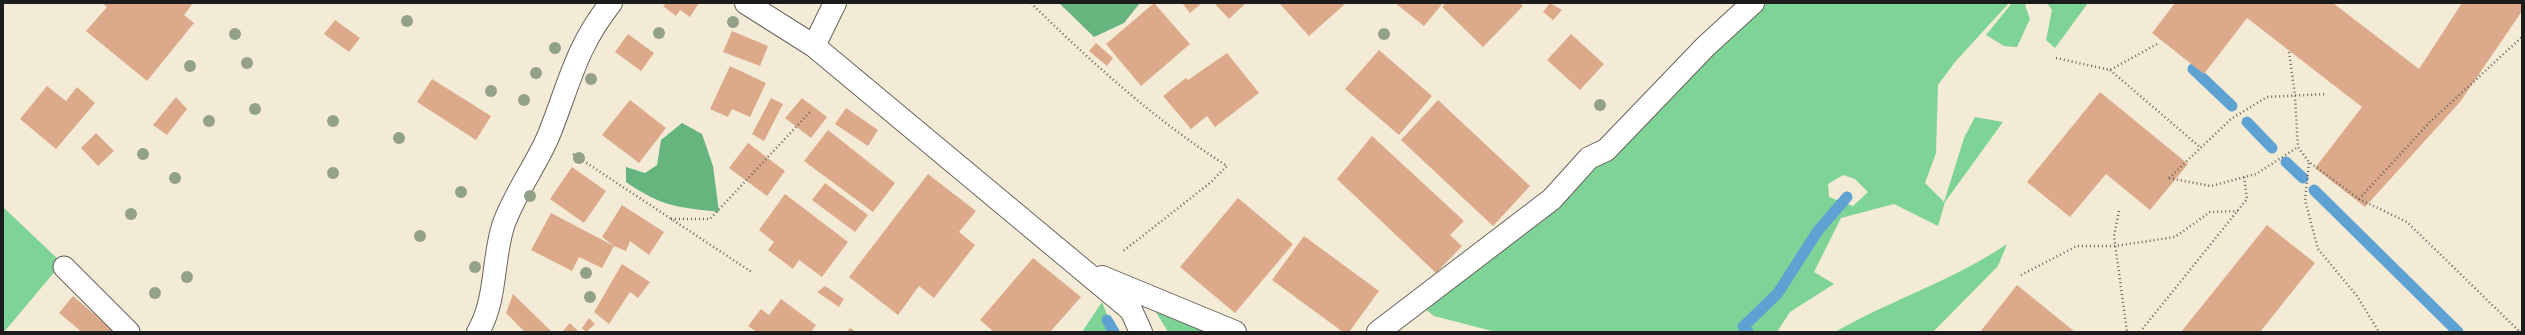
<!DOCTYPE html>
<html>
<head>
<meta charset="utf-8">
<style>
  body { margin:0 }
  #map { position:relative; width:2525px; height:335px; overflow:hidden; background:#f4ebd7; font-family:Pangolin,sans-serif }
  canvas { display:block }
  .frame { position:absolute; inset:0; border:4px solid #1c1c1c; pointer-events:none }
</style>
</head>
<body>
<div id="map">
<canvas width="2525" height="335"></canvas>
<div class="frame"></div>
</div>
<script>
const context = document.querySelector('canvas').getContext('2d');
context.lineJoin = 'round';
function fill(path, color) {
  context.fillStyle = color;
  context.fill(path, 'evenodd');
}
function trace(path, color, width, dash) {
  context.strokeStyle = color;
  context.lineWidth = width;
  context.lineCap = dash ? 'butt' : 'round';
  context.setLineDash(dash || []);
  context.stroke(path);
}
fill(new Path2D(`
  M1763,3H2009L1955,62L1938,85L1936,153L1925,183L1944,202L1964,138L1975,117L2003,122L1945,202L1938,226L1894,204L1841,218L1814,272L1834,284L1790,312L1777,332H1496L1434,316L1425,309ZM1843,175L1855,179L1868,192L1853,206L1829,197L1828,184Z
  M2012,3H2027L2025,5L2030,19L2017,47L2004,46L1986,35Z
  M2047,3H2088L2055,48L2046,40L2052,10Z
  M3,207L62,263L4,332H3Z
  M2007,244L1998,266L1933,332H1835C1891,300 1954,280 2007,244Z
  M1102,302L1114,332H1082Z
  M1154,309L1215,332H1168Z`), '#7ed396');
fill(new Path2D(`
  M1059,3H1140L1124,23L1094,37Z
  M682,123L702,134L713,166L719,212C677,207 662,207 626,182V167L645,173L657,165L661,140Z`), '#66b57f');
trace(new Path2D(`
  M2193,69L2232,106
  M2247,122L2272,148
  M2286,162L2303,178
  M2314,190L2458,332
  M1107,320L1114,332
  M1748,332L1743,327L1778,293L1817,232L1847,197`), '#5da2d2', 11);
fill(new Path2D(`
  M102,3H193L184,15L194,23L147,81L86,31L107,7Z
  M666,3H699L690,17L680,10L676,16L663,6Z
  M1154,3L1190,44L1141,86L1106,44Z
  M1182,3H1202L1190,13Z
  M1214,3H1246L1229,19Z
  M1279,3H1342L1344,5L1309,36Z
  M1395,3H1443L1424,26Z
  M1446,3H1520L1523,6L1483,47L1442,7Z
  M1550,3L1562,10L1553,20L1543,12Z
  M2175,3H2333L2419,69L2462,3H2522V11L2460,102L2365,207L2315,168L2362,107L2247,18L2204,74L2152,33Z
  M335,20L360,38L349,52L324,34Z
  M732,31L768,46L760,66L723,52Z
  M628,34L654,53L641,71L615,52Z
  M1571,34L1604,64L1580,90L1547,60Z
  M1096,43L1113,58L1107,66L1089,51Z
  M1379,50L1432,96L1399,135L1345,89Z
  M1227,53L1259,93L1215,127L1207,116L1191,129L1163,96L1186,78L1188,80Z
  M730,66L766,83L750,117L732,109L728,117L710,109Z
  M432,79L491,116L476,140L417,102Z
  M47,86L66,101L77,87L95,103L56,149L20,119Z
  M2100,92L2188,164L2150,210L2106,174L2070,217L2027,182Z
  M176,97L187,109L167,135L153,125Z
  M771,98L783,104L764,141L752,134Z
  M802,98L827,117L811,138L785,118Z
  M630,100L666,128L639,163L602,135Z
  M1438,100L1530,186L1493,226L1401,140Z
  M846,108L878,130L868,146L835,124Z
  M828,130L895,183L873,212L804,161Z
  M96,133L114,151L98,166L81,148Z
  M1372,136L1464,221L1450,235L1462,246L1436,273L1337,179Z
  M748,143L785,171L767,196L729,168Z
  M572,167L606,191L584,223L550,199Z
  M928,174L976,211L959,232L975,245L934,298L919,286L898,315L849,277Z
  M825,183L868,215L855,232L812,200Z
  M785,194L848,242L822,277L799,260L793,269L768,250L774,242L759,230Z
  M1238,198L1293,244L1235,313L1180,267Z
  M622,205L664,232L649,255L630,241L626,251L614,246L602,268L579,257L572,271L531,250L551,213L614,246L602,237Z
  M2267,225L2315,263L2260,332H2181Z
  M1304,236L1379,291L1349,332H1343L1272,280Z
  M1033,258L1081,297L1050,332H994L980,320Z
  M622,264L650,282L638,298L630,292L609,324L594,312Z
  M2017,285L2075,332H1980Z
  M825,286L844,299L839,307L817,292Z
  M513,294L552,332H525L506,313Z
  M73,296L115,332H82L59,313Z
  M781,299L816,325L811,332H757L748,326L761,309L769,315Z
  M589,318L595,324L586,332L582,328Z
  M570,323L579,332H562Z
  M850,328L857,332H847Z`), '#dcaa8a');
const lane = new Path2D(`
  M64,267L129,332`);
const street = new Path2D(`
  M746,3L814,46L1131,310L1141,332
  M814,46L835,3
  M1102,277L1235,332
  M478,332C497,299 492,262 503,226C514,194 535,167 548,137C569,86 575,48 611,3
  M1378,332L1552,199L1589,158L1606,150L1706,46L1753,3`);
trace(lane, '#68645d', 23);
trace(street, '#68645d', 24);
trace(new Path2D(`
  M1031,3C1092,63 1155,120 1227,166L1210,183L1122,252
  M2289,52L2295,96L2298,147L2309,162L2359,199L2407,222L2520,332
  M2056,58L2110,70L2159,43
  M2110,70L2201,148
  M573,154L753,273
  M2309,163L2305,200L2318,249L2357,296L2379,332
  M2169,178L2231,119L2267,97L2326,94
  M2169,178L2211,186L2256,174L2298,147
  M2359,199L2430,122L2522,37
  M2119,211L2114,236L2127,332
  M671,219H710L811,111
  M2021,275L2077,246H2115L2175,237L2210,212L2238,211
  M2140,332L2247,199L2244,177`), '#68645d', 2.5, [1, 3]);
trace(lane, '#fff', 21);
trace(street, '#fff', 22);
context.fillStyle = '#93a18b';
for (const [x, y] of [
  [407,21],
  [733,22],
  [659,33],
  [235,34],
  [1384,34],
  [555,48],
  [247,63],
  [190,66],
  [536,73],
  [591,79],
  [491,91],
  [524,100],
  [1600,105],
  [255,109],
  [209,121],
  [333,121],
  [399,138],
  [143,154],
  [579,158],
  [333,173],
  [175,178],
  [461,192],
  [530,196],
  [131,214],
  [420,236],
  [475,267],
  [586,273],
  [187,277],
  [155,293],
  [590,297]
]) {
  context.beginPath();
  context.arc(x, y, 6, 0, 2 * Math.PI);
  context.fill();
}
</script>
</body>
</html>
